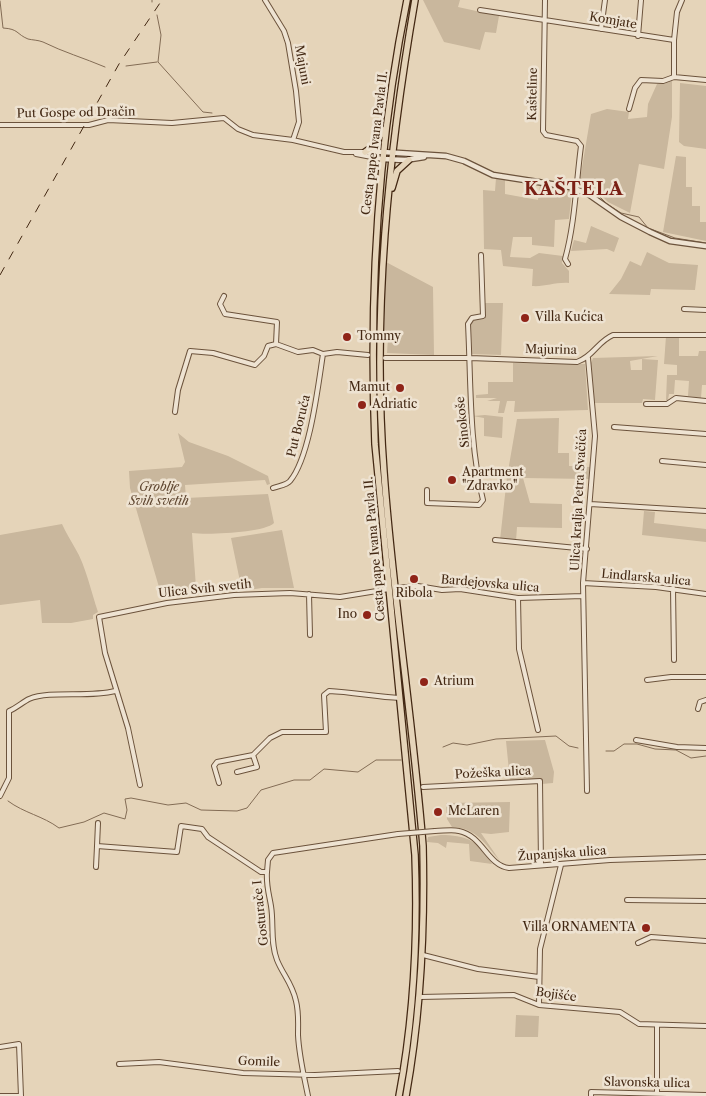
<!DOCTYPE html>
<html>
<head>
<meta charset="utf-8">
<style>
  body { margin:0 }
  canvas { display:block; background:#e5d4b9 }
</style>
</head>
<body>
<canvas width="706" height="1096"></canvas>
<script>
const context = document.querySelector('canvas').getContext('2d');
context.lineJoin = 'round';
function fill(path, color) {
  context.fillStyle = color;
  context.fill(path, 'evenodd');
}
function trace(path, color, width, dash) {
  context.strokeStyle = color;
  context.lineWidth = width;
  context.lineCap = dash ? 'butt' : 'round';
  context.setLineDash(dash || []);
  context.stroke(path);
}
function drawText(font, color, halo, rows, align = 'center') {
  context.font = font + ' "Libre Caslon Text",serif';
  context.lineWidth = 5;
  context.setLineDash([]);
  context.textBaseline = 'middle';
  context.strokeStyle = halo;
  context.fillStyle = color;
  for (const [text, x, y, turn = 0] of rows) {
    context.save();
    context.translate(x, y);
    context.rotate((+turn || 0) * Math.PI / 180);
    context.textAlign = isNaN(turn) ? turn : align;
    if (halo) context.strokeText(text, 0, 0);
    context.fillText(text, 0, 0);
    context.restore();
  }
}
fill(new Path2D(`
  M423,0H460L458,7L499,16L496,33L485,32L480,50L444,42Z
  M672,80V117L664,169L639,164L630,213L608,202L596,190L579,185L591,114L607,109L629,112L628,119L647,117L648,104L657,84Z
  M680,83L706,86V149L684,146L679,142Z
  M676,156L686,157V187H692V206H700V222H706V241L663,232Z
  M496,178H505V194L538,200L540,185L572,191L569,219L555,220L554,247L532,245V237H513L510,257L530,258L539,253L563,256L562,263L569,271V283C555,282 545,287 532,286L533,269L503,266L501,250L484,249L483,190L495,191Z
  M591,226L619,238L614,252L607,249L571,251L574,240L586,243Z
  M647,252L669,263L698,265L695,290L651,289L650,295L609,294L621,279L630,261L641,266Z
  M386,262L433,287L434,355L387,353L388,338H384Z
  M485,303H503L501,355L472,354L471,325L473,320L485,319Z
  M666,336H679V356H698L699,351H706V385H702L701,398L688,396L689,381L675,380L674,394H669L668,400H666L667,375H677V365L664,364Z
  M658,356L630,361L631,370H642V359L658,360L655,400L643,399L642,403H593L591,363L593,358Z
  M513,363L585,364L588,410L514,412L515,401H507L504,413H498L500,401H487L497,398H476V395L488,394V382H513Z
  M485,415L503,417L502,438L484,436V418L473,416Z
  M559,418L558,453H569V466L590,467L589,479L523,478L530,503L562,504V528L517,527L516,541L500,540L507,477L517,419Z
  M178,433L189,442L228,456L268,476L270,484L267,485L265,480L185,485L186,498L268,494L274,523C264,533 207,535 192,533L196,587L161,594L130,488L129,471L182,467L185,462Z
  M644,511L655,512L654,523L706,529V542L642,535Z
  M62,524C66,533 70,539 75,548C86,566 91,592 98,612L93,615V619L71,623H42L40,600L0,605V535Z
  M282,530L294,588H262L242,591L231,538Z
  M545,740L554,772L553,783L542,784L540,779L510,781L506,741Z
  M510,802L509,832L491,834L481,833L500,861C485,844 477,828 452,827L447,819L446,803Z
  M441,835C464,835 482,841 492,864L470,861L469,844L447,842L446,848L438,843L427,842L428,837Z
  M516,1015L539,1016L538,1037H515Z`), '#c9b79d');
trace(new Path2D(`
  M152,0V2
  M0,1L3,28C19,29 16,34 28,39C32,40 38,40 43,42C63,52 84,58 105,67
  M157,15L161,35L158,62L203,112L212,113
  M126,66L157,62
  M597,194L607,204L621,213L639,217L648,228L675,238L706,243
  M443,747L453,743L467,745L496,739L556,736L569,746L578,748
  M606,751H614L624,744H637L655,749L676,750L691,758L706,756
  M8,801C24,813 43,816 59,828L84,822L104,813L125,819L127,810L125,799L131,798L168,805L186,803L201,810L237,811L247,808L261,790L294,780H310L324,769L358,772L376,760H401`), '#836c55', 1);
const minor = new Path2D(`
  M265,0L284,31L288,43L296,91L299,122L293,140
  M545,0L543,131L546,135L577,141L581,146C576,184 575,223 565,259L568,264
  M480,10L674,40V77L706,80
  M601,29L605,0
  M638,36L641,0
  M674,40L677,12L682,0
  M629,109L635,88L641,80L663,81L674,77
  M0,125H89L108,120L172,123L224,118L238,129L253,135L293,140L344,152H383
  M356,154L382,159
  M224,296L220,304L225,314L277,322L276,344
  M684,309L706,310
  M385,358H470L577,362C594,356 597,342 613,335H706
  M646,404H667L676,398L706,401
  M175,412L178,390L190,351L213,353L255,365L264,356L268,346L276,344L298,352L313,350L323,354L337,352L368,355
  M614,427L706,434
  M662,461L706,465
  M273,488C278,486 287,485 290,481C310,457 318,386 323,354
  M427,490V503L479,505L483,500C469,444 471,382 468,324L472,318L483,316L481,255
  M590,504L706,511
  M495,540L587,549
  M583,583L656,587L706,594
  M396,588L418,586L442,590L460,589L518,598L583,596
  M673,588L674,660
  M309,594L310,635
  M518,598L519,649L538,730
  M647,680L671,677H706
  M698,709L700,702L706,700
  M636,740L677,747L706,748
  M237,772L257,767L253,755L270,738L282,732H326L324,695L329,691C353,692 376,697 400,698
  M219,783L214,766L217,762L253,755
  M140,785L128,728L105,653L99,617L167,603L234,595L290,593L340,597L389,589
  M423,787L540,781L541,865
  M587,791L583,583L595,436L588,358
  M0,796L9,778V711C16,708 23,702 29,699C51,690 88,698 115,691
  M435,831C443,831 452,829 459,831C483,836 487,865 509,868L610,860L706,857
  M97,846L98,823
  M96,867L97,846L177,852L181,826L202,829L208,837L261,872H267L268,860L273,853L398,834
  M267,872C266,885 269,894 271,906C274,924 270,942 277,960C283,975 292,983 296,1001C299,1013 298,1023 298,1035C299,1056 304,1076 308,1096
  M627,900L706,901
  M638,943L651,937L706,941
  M423,955L478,969L539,977
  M420,997L514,995L539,1005L620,1012L639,1024L706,1026
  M539,1005L540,949L561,865
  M657,1026V1093
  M0,1047L19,1044L21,1096
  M119,1064L159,1062L243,1073L315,1075L398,1071
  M0,1096H21
  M591,1096V1092L706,1095`);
const tertiary = new Path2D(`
  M383,152L446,156L464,161L493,175L570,187L588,194L621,217L650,232L670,241L706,246
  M382,159L405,160L424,157`);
const primary = new Path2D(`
  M365,152L375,145L383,130
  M392,188L397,171L409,160
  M399,1096C414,1016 418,936 415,855L375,444C369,295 377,147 407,0
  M406,1096C421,1013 425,930 423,846C413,721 393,597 384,472C372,313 388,156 415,0`);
trace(minor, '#6c533c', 6);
trace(tertiary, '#6c533c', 7);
trace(primary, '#432813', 8);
trace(minor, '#eee3d2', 4);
trace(tertiary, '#eee3d2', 4.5);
trace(primary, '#e5d4b9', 5.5);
trace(new Path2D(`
  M0,275L119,64L162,0`), '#432813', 1, [9, 9]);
const minorBridge = new Path2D(`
  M398,834L435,831`);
trace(minorBridge, '#6c533c', 6, []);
trace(minorBridge, '#eee3d2', 4);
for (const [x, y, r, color] of [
  [525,318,5,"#8f2418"],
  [347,337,5,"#8f2418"],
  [400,388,5,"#8f2418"],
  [362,405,5,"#8f2418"],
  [452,480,5,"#8f2418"],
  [414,579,5,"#8f2418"],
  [367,615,5,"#8f2418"],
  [424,682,5,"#8f2418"],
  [438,812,5,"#8f2418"],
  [646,928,5,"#8f2418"]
]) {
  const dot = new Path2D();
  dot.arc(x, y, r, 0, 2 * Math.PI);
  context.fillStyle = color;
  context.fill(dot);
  trace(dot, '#eee3d2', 2);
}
drawText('12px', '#432813', '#eee3d2', [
  ["Komjate",613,21,10],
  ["Majuni",302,65,80],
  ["Kašteline",533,94,-89],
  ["Put Gospe od Dračin",76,113,-1],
  ["Cesta pape Ivana Pavla II.",375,143,-83],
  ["Majurina",551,350,1],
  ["Sinokoše",463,422,-96],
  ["Put Boruča",299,426,-76],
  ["Ulica kralja Petra Svačića",579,500,-87],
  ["Cesta pape Ivana Pavla II.",375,549,-95],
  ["Lindlarska ulica",646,578,5],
  ["Bardejovska ulica",490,584,5],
  ["Ulica Svih svetih",205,589,-6],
  ["Požeška ulica",493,773,-3],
  ["Županjska ulica",562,854,-4],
  ["Gosturače I",261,913,-96],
  ["Bojišće",556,995,8],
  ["Gomile",259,1062,2],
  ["Slavonska ulica",647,1083,1]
]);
drawText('12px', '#432813', '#eee3d2', [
  ["Villa Kućica",535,318],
  ["Tommy",357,337],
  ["Mamut",390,388,"right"],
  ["Adriatic",372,405],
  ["Apartment",462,473],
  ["\"Zdravko\"",462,487],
  ["Ribola",414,594,"center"],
  ["Ino",357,615,"right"],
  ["Atrium",434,682],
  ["McLaren",448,812],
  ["Villa ORNAMENTA",636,928,"right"]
], 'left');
drawText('italic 12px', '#5e452f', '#eee3d2', [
  ["Groblje",159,488],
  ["Svih svetih",159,502]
]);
context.letterSpacing = '1px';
drawText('bold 18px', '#7a1f14', '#eee3d2', [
  ["KAŠTELA",574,190]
]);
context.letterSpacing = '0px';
</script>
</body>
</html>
